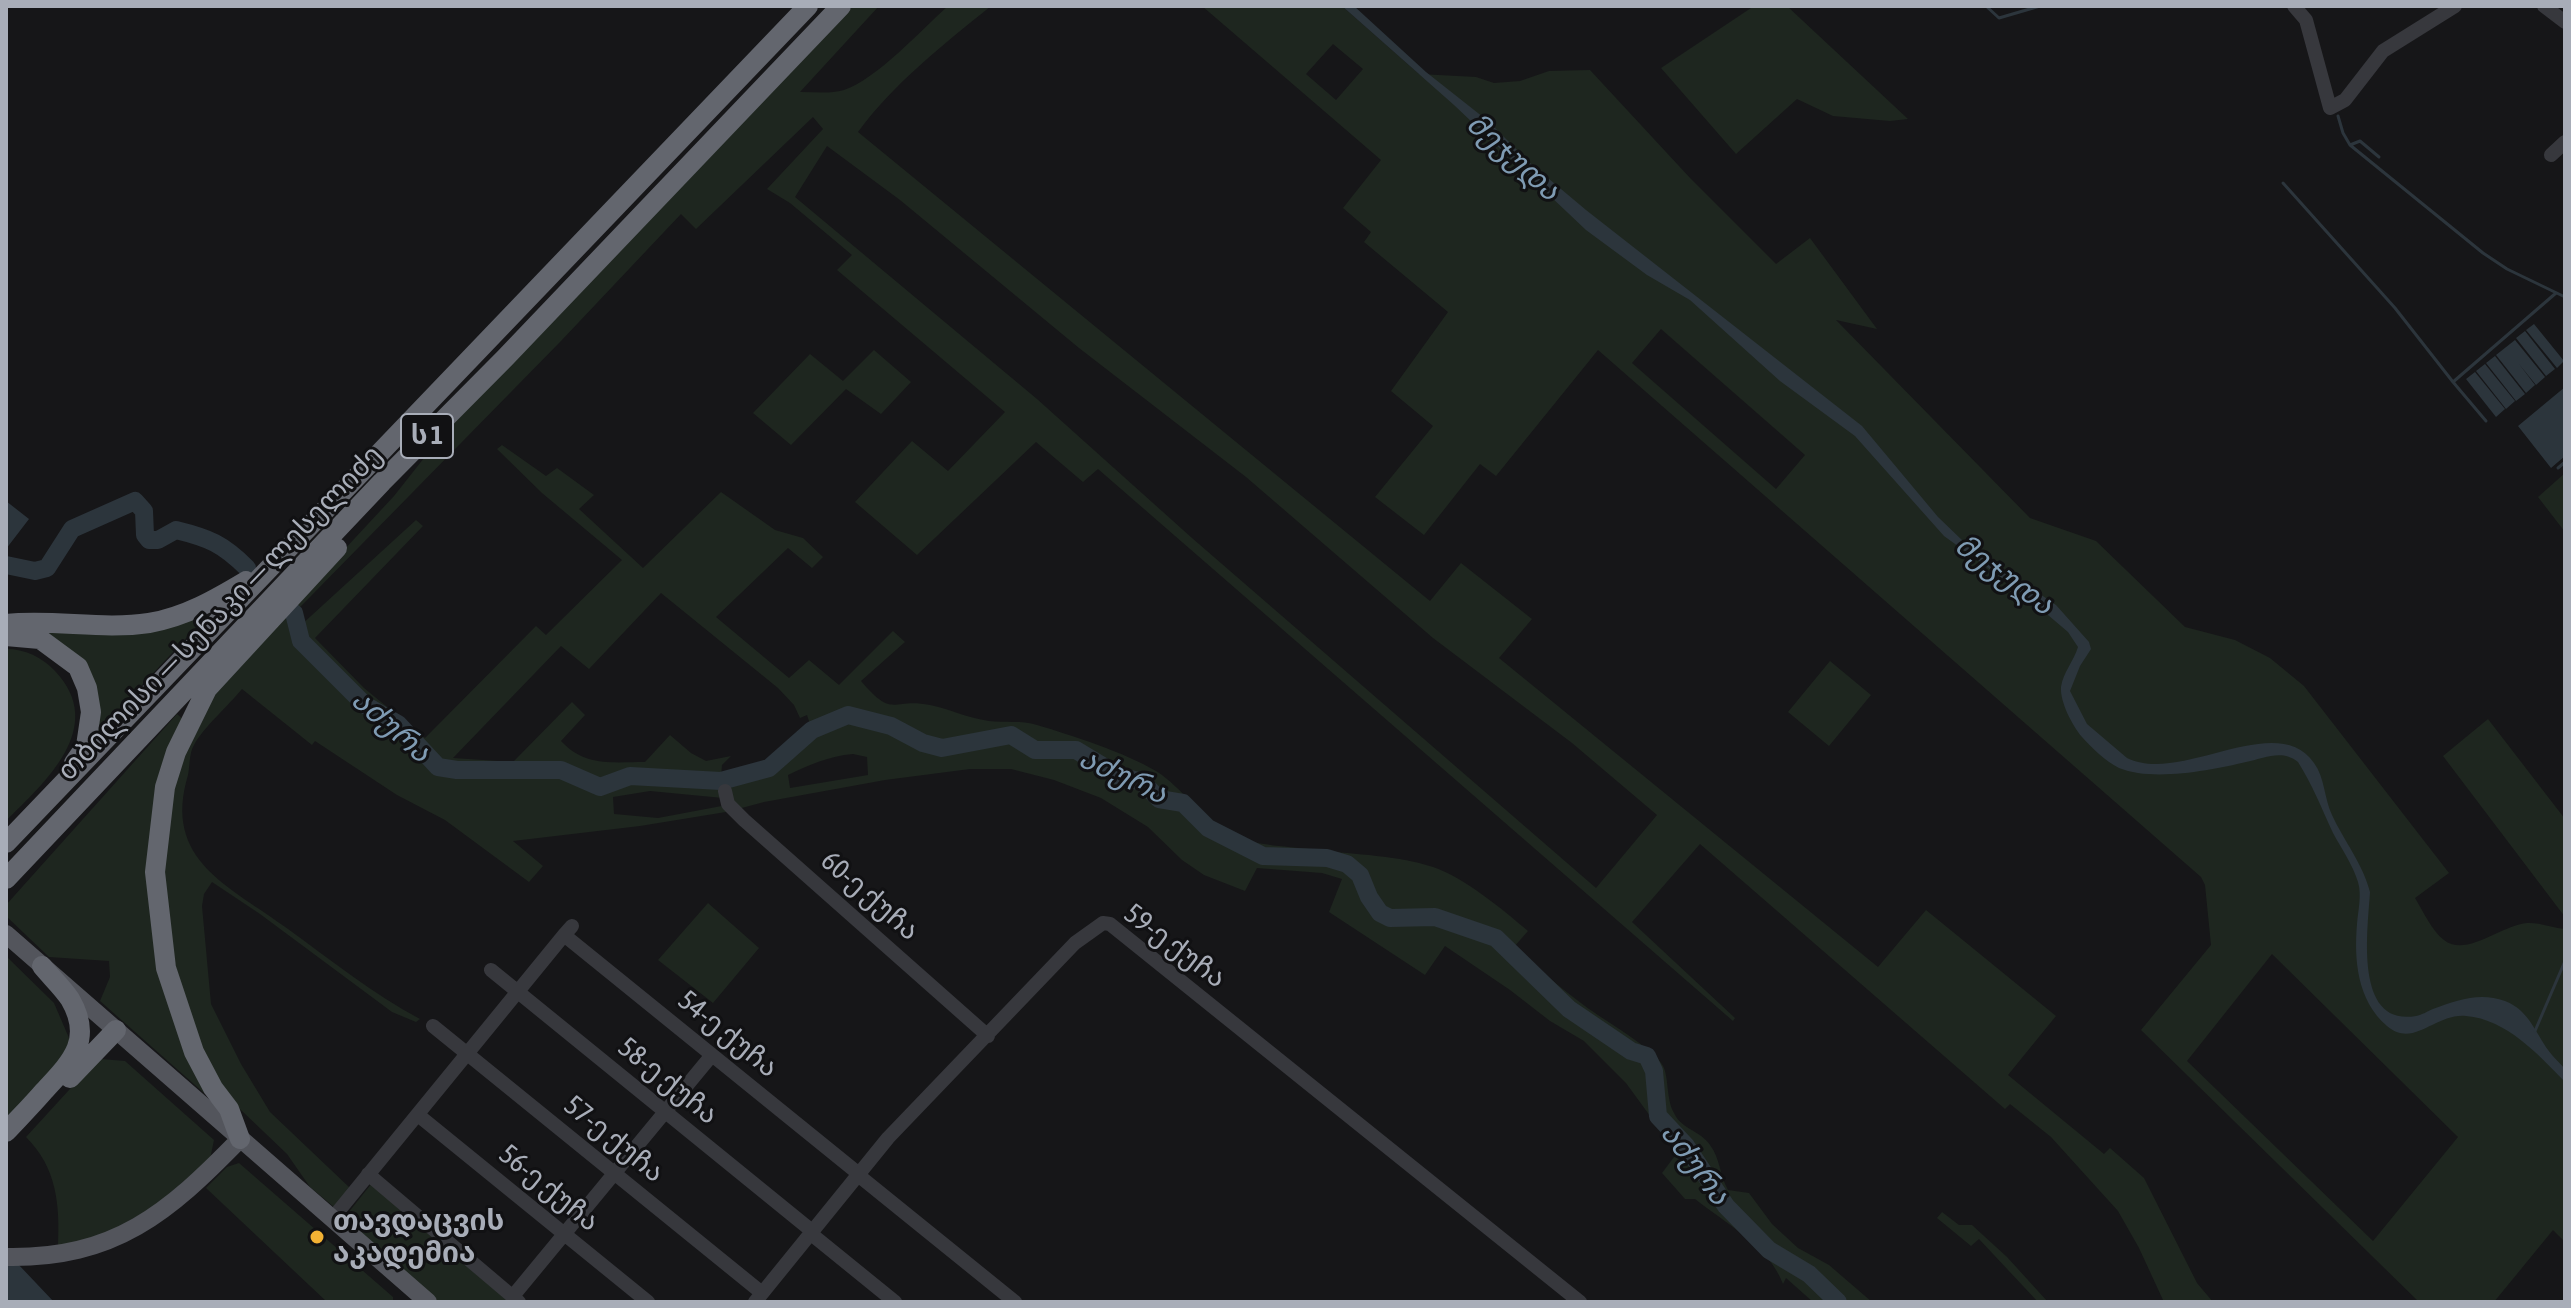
<!DOCTYPE html>
<html>
<head>
<meta charset="utf-8">
<style>
  body { margin:0 }
  #map { position:relative; width:2571px; height:1308px; overflow:hidden; background:#161618; font-family:"Asap Condensed",sans-serif }
  canvas { display:block }
  .frame { position:absolute; inset:0; border:8px solid #a8adb8; pointer-events:none }
</style>
</head>
<body>
<div id="map">
<canvas width="2571" height="1308"></canvas>
<div class="frame"></div>
</div>
<script>
const context = document.querySelector('canvas').getContext('2d');
context.lineJoin = 'round';
function fill(path, color) {
  context.fillStyle = color;
  context.fill(path, 'evenodd');
}
function trace(path, color, width, dash) {
  context.strokeStyle = color;
  context.lineWidth = width;
  context.lineCap = dash ? 'butt' : 'round';
  context.setLineDash(dash || []);
  context.stroke(path);
}
function drawText(font, color, halo, rows, align = 'center') {
  context.font = font + ' "Asap Condensed","Noto Sans Georgian",sans-serif';
  context.lineWidth = 6;
  context.setLineDash([]);
  context.textBaseline = 'middle';
  context.strokeStyle = halo;
  context.fillStyle = color;
  for (const [text, x, y, turn = 0] of rows) {
    context.save();
    context.translate(x, y);
    context.rotate((+turn || 0) * Math.PI / 180);
    context.textAlign = isNaN(turn) ? turn : align;
    if (halo) context.strokeText(text, 0, 0);
    context.fillText(text, 0, 0);
    context.restore();
  }
}
fill(new Path2D(`
  M853,6H879L800,92C815,92 830,94 844,90C877,79 921,30 948,6H991C944,44 894,83 858,132L1430,601L1461,563L1532,619L1499,658L1878,967L1926,910L2056,1016L2008,1075L2104,1154L2110,1148L2144,1178L2197,1283L2213,1302H2162L2163,1300L2139,1248L2118,1211L2051,1137L2010,1104L2005,1109L1700,844L1632,922L1735,1018L1733,1021L1098,469L1083,482L1036,442L917,555L855,502L912,441L948,471L1005,412L837,270L852,255L790,203L767,189L823,129L813,117L696,229L681,214L561,341L311,596L295,612L290,608L394,496L458,415ZM827,146L900,200L1079,348L1246,477L1433,638L1572,743L1657,815L1596,888L1192,538L1037,399L795,197Z
  M1202,6H1342L1419,74L1476,77L1494,83L1520,81L1549,71L1590,70L1691,179L1776,264L1810,238L1877,329L1836,320L2030,518L2096,541L2185,627L2235,640L2270,658L2304,686L2449,873L2415,898C2423,911 2432,931 2444,940C2466,958 2501,925 2527,923C2539,922 2553,928 2565,929V1242L2553,1230L2494,1302H2419L2141,1030L2211,945L2205,885L2201,877L1598,350L1496,476L1480,464L1424,535L1375,497L1433,426L1391,391L1448,312L1364,242L1371,232L1343,208L1381,160ZM1333,44L1363,69L1336,100L1306,74ZM1661,329L1805,455L1776,489L1632,363ZM2272,954L2458,1137L2373,1241L2187,1061Z
  M1754,6H1787L1908,119L1890,121L1833,116L1797,99L1736,154L1661,68Z
  M874,350L911,382L881,414L846,389L791,445L753,413L810,354L843,381Z
  M502,445L546,476L557,468L594,495L579,509L643,568L721,492L775,530L803,538L823,557L812,568L788,548L716,617L789,678L809,660L839,685L893,631L905,642L861,681C894,720 892,697 930,705C950,709 967,718 989,721C1004,723 1022,720 1037,725C1071,735 1126,753 1156,771C1183,788 1201,819 1230,834C1258,847 1288,846 1319,850C1356,855 1397,855 1433,867C1465,878 1502,909 1528,931L1514,947C1537,967 1560,988 1585,1006C1602,1019 1655,1049 1663,1066C1669,1077 1666,1099 1674,1113C1681,1129 1701,1131 1710,1145C1720,1158 1720,1176 1728,1190L1749,1193L1772,1224L1798,1248L1829,1265L1872,1302H1813L1786,1278L1783,1284C1769,1246 1725,1223 1695,1199H1685L1662,1173L1677,1153L1626,1083L1584,1041L1550,1021L1510,990L1445,946L1425,975L1329,912L1342,879L1322,873L1257,868L1245,891L1204,875L1182,860L1148,827L1101,798L1054,780L1011,769H970L885,780L764,802L738,809L731,802L726,780L769,768L812,730L807,715L800,718L794,705L778,688L661,593L589,669L561,646L453,758L513,762L572,702L585,715L561,741C585,767 612,762 645,762L670,735L691,753L706,761L731,756L722,765L721,778L630,772L600,784L558,766L441,765L399,721L368,704L303,640L300,626L416,520L423,526L315,638L364,688L425,738L536,626L546,635L622,560L542,493L497,449ZM853,754L867,757L868,775L790,788L788,775C809,765 829,756 853,754Z
  M2565,473V532L2538,497Z
  M288,610L292,614L300,643L363,708L396,727L423,759L438,771L561,774L600,790L632,779L722,782L723,798L650,791L613,797L614,814L658,818L727,805L732,811L640,826L513,841L543,866L529,882L445,820L397,795L315,741L312,745L242,689C229,705 203,728 194,745C189,753 190,766 188,775C162,861 230,886 288,929C331,960 373,994 420,1019L416,1022L392,1012L260,914L212,882L204,894L202,906L211,1004L241,1064L270,1112L350,1188L334,1207L310,1187L287,1154L220,1090L201,1054L179,983L166,918L164,854L173,781L215,688Z
  M207,616L93,737L94,701L44,638L47,627L150,632Z
  M6,649C25,649 42,657 55,671C108,727 45,782 6,821Z
  M1830,661L1871,695L1829,746L1788,712Z
  M177,714L184,720L150,886L207,1089L204,1093L100,1001L110,977L109,961L49,957L6,916V905Z
  M2488,719L2565,819V917L2443,756Z
  M708,903L759,948L713,1003L658,960Z
  M6,956L54,1003L72,1045L6,1122Z
  M101,1059L125,1061L214,1140L210,1159L154,1207L98,1238L58,1246C60,1205 57,1168 26,1137L80,1078Z
  M239,1163L393,1297V1302H327L206,1188L227,1167Z
  M372,1183L515,1302H438L344,1218Z
  M1942,1212L1959,1225H1972L2007,1257L2048,1302H2038L1979,1239L1971,1246L1937,1218Z`), '#1e261f');
fill(new Path2D(`
  M1342,6H1354L1426,72L1488,121L1530,163L1586,210L1862,426L1938,517L1964,542L2056,605L2089,642L2091,649L2080,666L2070,691L2087,724L2127,758C2181,785 2276,709 2314,763C2325,778 2324,798 2332,815C2344,841 2363,864 2370,892C2368,928 2353,1027 2416,1016C2422,1015 2428,1011 2433,1009C2457,1000 2480,992 2505,1001C2531,1011 2536,1036 2552,1055C2556,1060 2561,1064 2565,1069V1082C2539,1055 2506,1019 2466,1016C2435,1013 2414,1049 2387,1026C2357,1000 2354,960 2357,924C2358,911 2362,895 2358,882C2353,865 2341,848 2333,833C2322,809 2312,784 2298,762C2282,749 2265,758 2246,762C2212,770 2153,782 2119,768C2105,761 2092,748 2082,737C2072,725 2060,702 2061,687C2063,672 2074,661 2078,647L2068,632L2048,615L2009,583L1944,536L1855,436L1780,381L1690,300L1647,275L1586,230L1454,105Z
  M2534,324L2564,361L2557,368L2526,330Z
  M2525,331L2555,369L2546,376L2516,338Z
  M2515,340L2545,377L2536,385L2519,364L2535,385L2526,393L2496,355Z
  M2495,356L2525,394L2516,401L2486,363Z
  M2485,364L2515,401L2506,409L2476,371Z
  M2475,372L2505,409L2496,417L2466,379Z
  M2565,387V456L2551,468L2518,426Z
  M6,501L29,519L6,549Z
  M6,1263L18,1264L54,1302H6Z`), '#2c353c');
trace(new Path2D(`
  M1986,6L1999,18L2040,6
  M2338,116L2343,133L2350,145L2483,253L2507,269L2565,297
  M2350,145L2360,141L2379,157
  M2283,183L2395,308L2453,382
  M2486,421L2453,382L2556,293
  M2558,468L2565,462
  M2535,1031L2565,961`), '#2c353c', 3);
trace(new Path2D(`
  M6,565L35,571L47,568L72,529L135,501L144,511L145,535L149,540H158L176,530C209,538 223,544 247,568
  M294,613L301,641L365,705L398,724L438,767L457,770H561L600,787L630,776L721,781L769,768L812,730L848,715L891,726L923,743L942,748L1011,735L1035,750H1076L1119,776L1142,782L1159,799L1183,803L1208,828L1263,856L1327,858L1347,864L1360,875L1369,897L1380,913L1390,918L1435,917L1496,938L1569,1009L1631,1051L1647,1056L1654,1071L1658,1116L1686,1146L1726,1206L1769,1250L1809,1274L1838,1302`), '#2c353c', 18);
trace(new Path2D(`
  M2294,6L2306,20L2330,108L2345,100L2383,51L2455,6
  M2544,6L2565,22
  M2551,155L2565,142
  M725,791L728,804L744,820L988,1036
  M572,926L564,935L859,1174
  M491,970L812,1231
  M433,1026L762,1293
  M418,1115L648,1302
  M368,1174L519,1302
  M858,1175L1015,1302
  M332,1219L564,935
  M810,1233L895,1302
  M513,1296L712,1055
  M755,1302L888,1138L1075,943L1103,923L1110,924L1580,1302`), '#37383d', 14);
trace(new Path2D(`
  M6,934L428,1302
  M6,1257C115,1259 168,1213 240,1139`), '#53555c', 18);
trace(new Path2D(`
  M6,624C54,619 102,630 149,623C185,617 216,599 246,581
  M6,636L40,639L78,667L87,688L91,712L86,746L74,763
  M6,843L808,6
  M6,879L382,482L505,358L841,6
  M70,1078L116,1030
  M6,1132C19,1118 32,1105 44,1091C71,1062 94,1040 70,999C62,987 51,977 42,966
  M240,1139L229,1109L213,1088L194,1052L166,968L155,872L165,787L176,752L207,689L337,548`), '#63666e', 20);
for (const [x, y, r, color] of [
  [317,1237,8,"#f2b134"]
]) {
  const dot = new Path2D();
  dot.arc(x, y, r, 0, 2 * Math.PI);
  context.fillStyle = color;
  context.fill(dot);
  trace(dot, '#111113', 3);
}
for (const [x, y, w] of [
  [427,436,52]
]) {
  const box = new Path2D();
  box.roundRect(x - w / 2, y - 22, w, 44, 6);
  context.fillStyle = '#111113';
  context.fill(box);
  trace(box, '#a8adb8', 2);
}
drawText('bold 26px', '#a8adb8', null, [
  ["ს 1",427,436]
]);
drawText('28px', '#a8adb8', '#111113', [
  ["თბილისი — სენაკი — ლესელიძე",220,613,-46],
  ["60-ე ქუჩა",870,896,41],
  ["59-ე ქუჩა",1175,946,37],
  ["54-ე ქუჩა",728,1034,39],
  ["58-ე ქუჩა",668,1081,39],
  ["57-ე ქუჩა",614,1139,39],
  ["56-ე ქუჩა",549,1188,39]
]);
drawText('bold 28px', '#a8adb8', '#111113', [
  ["თავდაცვის",333,1221],
  ["აკადემია",333,1253]
], 'left');
drawText('italic 30px', '#7f9bb3', '#111113', [
  ["მეჯუდა",1513,157,42],
  ["მეჯუდა",2004,575,36],
  ["აძურა",391,726,41],
  ["აძურა",1123,776,25],
  ["აძურა",1695,1164,53]
]);
</script>
</body>
</html>
